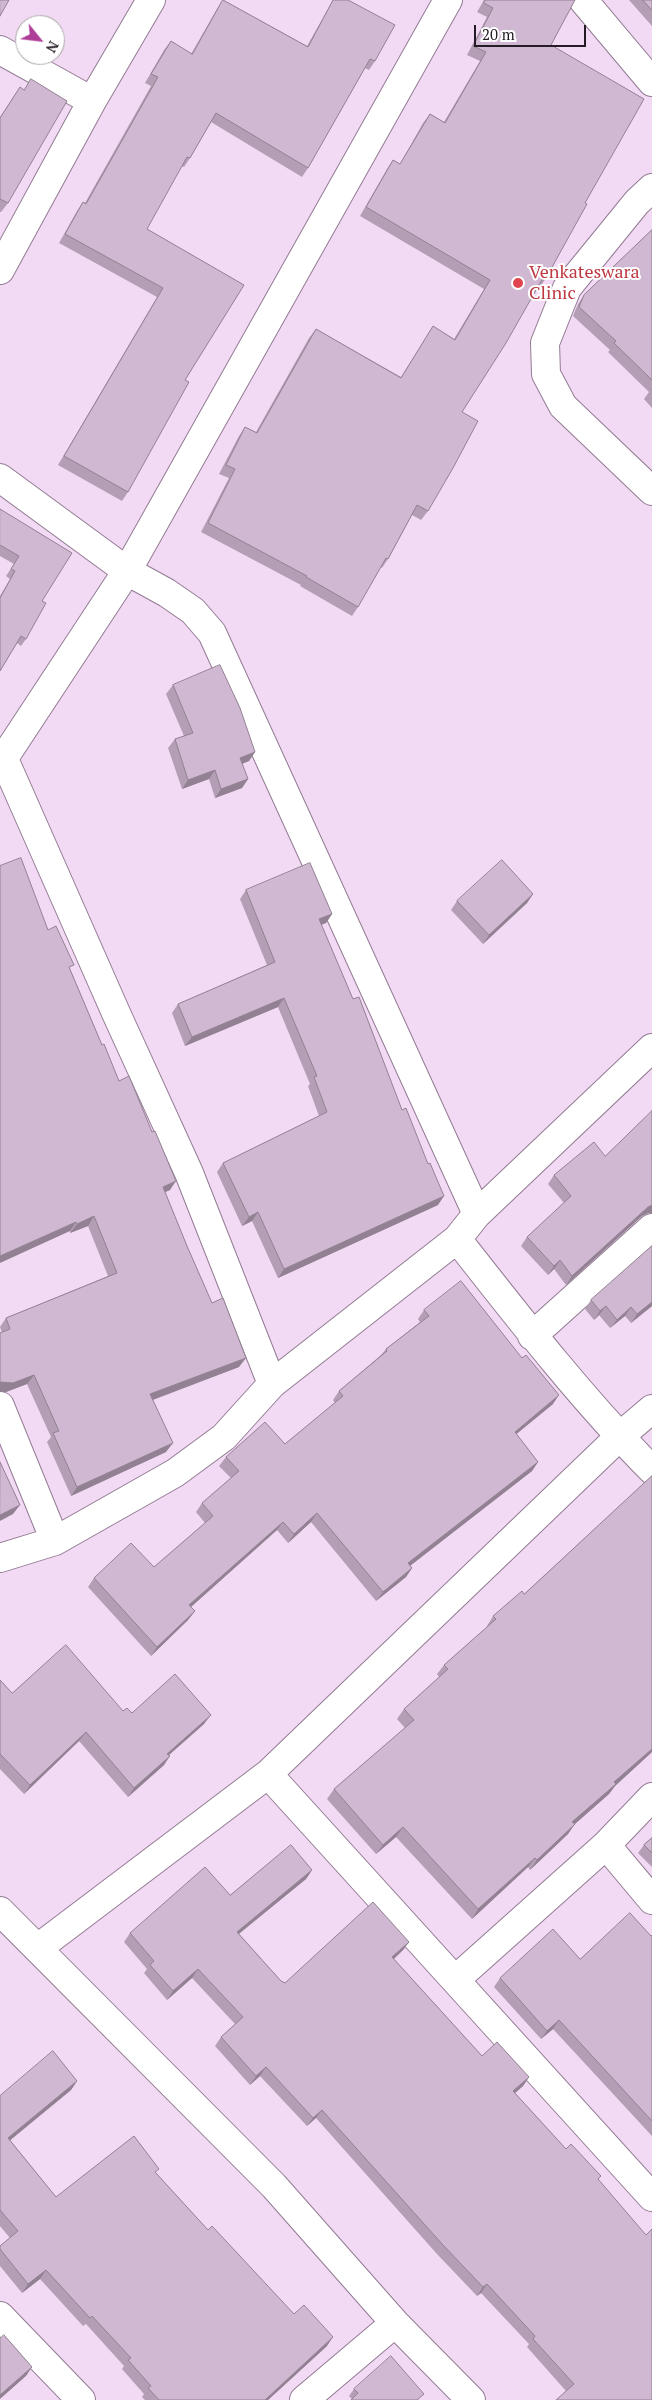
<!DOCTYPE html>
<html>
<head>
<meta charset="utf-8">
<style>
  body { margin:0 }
  #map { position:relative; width:652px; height:2400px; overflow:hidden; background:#f3daf4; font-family:"PT Serif",serif }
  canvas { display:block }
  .north { position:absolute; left:15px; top:15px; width:50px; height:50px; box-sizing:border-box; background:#fff; border:1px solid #a7a4a7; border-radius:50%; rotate:119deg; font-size:14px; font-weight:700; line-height:20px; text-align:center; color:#241b24 }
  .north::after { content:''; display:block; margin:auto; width:18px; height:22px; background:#ae3d98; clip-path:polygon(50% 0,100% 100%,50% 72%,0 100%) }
  .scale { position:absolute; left:474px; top:25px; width:112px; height:22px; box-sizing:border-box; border:2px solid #241b24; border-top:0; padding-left:6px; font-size:15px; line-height:18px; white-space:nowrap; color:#241b24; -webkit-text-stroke:4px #fff; paint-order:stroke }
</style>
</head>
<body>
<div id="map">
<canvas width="652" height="2400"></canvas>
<div class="north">N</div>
<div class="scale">20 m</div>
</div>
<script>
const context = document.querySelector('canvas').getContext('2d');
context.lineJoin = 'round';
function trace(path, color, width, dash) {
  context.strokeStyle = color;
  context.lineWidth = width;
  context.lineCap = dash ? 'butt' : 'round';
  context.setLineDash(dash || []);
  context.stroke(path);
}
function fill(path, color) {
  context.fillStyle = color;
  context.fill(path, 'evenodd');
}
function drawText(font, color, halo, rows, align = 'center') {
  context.font = font + ' "PT Serif",serif';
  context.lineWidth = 4;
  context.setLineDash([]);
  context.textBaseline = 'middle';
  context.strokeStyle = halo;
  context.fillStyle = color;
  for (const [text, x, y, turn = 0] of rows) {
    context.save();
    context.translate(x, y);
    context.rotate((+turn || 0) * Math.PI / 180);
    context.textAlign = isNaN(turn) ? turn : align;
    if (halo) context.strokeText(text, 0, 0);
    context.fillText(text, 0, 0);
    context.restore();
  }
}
const minor = new Path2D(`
  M583,0L652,82
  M0,50L92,101
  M652,188L637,202L567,288L545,343L546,374L563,406L652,491
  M0,270L92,101L151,0
  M0,478L127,571L167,593L193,611L212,633L477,1214
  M4,759L116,1013L189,1173L272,1384
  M0,764L127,571L448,0
  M457,1239C519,1318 581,1398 652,1470
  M532,1336L652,1228
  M0,1406L55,1541
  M0,1558L55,1541L175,1473L224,1437L272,1384L457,1239L477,1214L652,1048
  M268,1774L652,2197
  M606,1845L652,1900
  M0,1911L274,2186L395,2323L471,2400
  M38,1948L268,1774L619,1437L652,1409
  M455,1980L606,1845L652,1797
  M0,2316L81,2400
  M304,2400L395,2323`);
trace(minor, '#927b93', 30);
trace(minor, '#fff', 28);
fill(new Path2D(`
  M223,0L307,46L333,0H348L375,61L369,70L365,68L308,168L302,177L211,122L190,158L184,167L181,166L147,229L244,285L185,380L128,492L122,501L58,465L157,297L59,243L77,211L83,202L85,203L151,86L145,83L164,50L171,41L191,54L217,9Z
  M484,0H574L551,45L585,203L546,278L540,287L539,286L462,412L428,511L421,520L412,515L388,559L382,568L381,567L358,607L352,616L300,586L301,585L201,532L229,478L219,474L239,436L245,427L256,432L309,338L316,329L401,377L433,326L454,339L484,289L360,216L387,169L393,160L400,164L423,123L430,114L444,122L480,61L467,55L487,17L477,12Z
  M629,0H652V26Z
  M31,79L8,203L1,212H0V117L20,87L24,90Z
  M652,230V408L644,399L649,392L608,352L610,350L573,316L578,304L584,295Z
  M0,509L42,601L26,639L21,646L17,643L0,671V596L10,579L6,576L14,564L0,556Z
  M173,685L255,752L249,761L242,764L248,779L242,788L215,798L209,779L182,789L168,748L175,739L184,736L166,694Z
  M246,890L332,914L326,923L321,925L438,1205L278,1278L252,1221L242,1226L217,1172L223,1163L319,1116L308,1086L310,1084L278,1007L185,1046L172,1013L178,1004L267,965L240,899Z
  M533,894L527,903L483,944L451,910L457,901Z
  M48,930L70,969L102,1045L119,1081L170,1190L165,1192L187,1246L239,1367L153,1400L166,1452L71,1496L47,1442L51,1437L27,1384L6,1392H0V1333H2L0,1327L6,1318L108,1276L88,1226L70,1233V1231Z
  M554,1175L648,1213L642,1216L566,1285L554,1269L548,1275L521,1246L527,1237L564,1203L548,1184Z
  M652,1246V1306L631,1323L625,1316L610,1328L599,1315L594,1320L585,1309L591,1300Z
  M424,1310L553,1404L516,1434L538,1462L532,1471L410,1566L412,1568L406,1577L376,1601L311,1522L288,1543L277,1530L191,1607L195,1611L188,1620L151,1656L88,1587L94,1578L154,1567L205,1523L196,1512L202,1503L231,1478L219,1466L226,1457L285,1444L335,1403L333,1400L339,1391L381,1355L386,1349L420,1322L418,1319Z
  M652,1476V1752L615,1786L609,1794L574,1824L568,1834L530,1870L528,1867L472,1919L396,1837L376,1854L327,1799L334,1789L405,1728L397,1719L404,1709L439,1677L437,1674L444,1665L487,1627V1626L493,1616L524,1594Z
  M0,1680L12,1693L204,1724L169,1755L164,1765L128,1797L79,1741L24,1794L0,1769Z
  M652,1838V1867L638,1853L644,1845Z
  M312,1870L306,1879L239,1934L281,1981L285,1983L409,1942L403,1950L394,1959L482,2056L529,2077L523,2086L515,2093L566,2149L599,2180L652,2400L566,2391L527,2347L529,2344L481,2293L477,2296L437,2254L316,2118L307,2126L260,2076L250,2085L215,2046L221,2037L235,2024L192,1978L167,2000L144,1973L147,1969L124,1942L130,1933L230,1895Z
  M652,1935V2136L553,2029L541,2039L494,1987L500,1978L580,1959Z
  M77,2081L71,2090L10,2140L56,2197L156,2173L208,2230L294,2314L327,2346L268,2400H145L142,2397L144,2394L122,2369L124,2366L86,2324L83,2326L40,2279L22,2293L0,2266V2246L10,2238L0,2226V2096Z
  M354,2389L420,2400L352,2399L349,2396Z`), '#b49eb5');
fill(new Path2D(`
  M255,752L249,761L234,767L240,758Z
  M215,770L209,779L182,789L188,780Z
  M248,779L242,788L215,798L221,789Z
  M533,894L527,903L483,944L489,935Z
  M332,914L326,923L313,928L319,919Z
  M284,998L278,1007L185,1046L192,1037Z
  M176,1181L170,1190L156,1196L163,1187Z
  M444,1196L438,1205L278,1278L284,1269Z
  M652,1205V1213H648L642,1216L566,1285L572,1276L648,1207Z
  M258,1212L252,1221L242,1226L249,1217Z
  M94,1216L88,1226L70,1233L77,1224Z
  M76,1222L70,1231L0,1263V1256Z
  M560,1260L554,1269L548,1275L554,1266Z
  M652,1302V1306L631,1323L637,1314Z
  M606,1306L599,1315L594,1320L600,1311Z
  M631,1307L625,1316L610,1328L617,1320Z
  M246,1358L239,1367L144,1403L150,1394Z
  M34,1375L27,1384L6,1392H0V1383L1,1382Z
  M559,1395L553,1404L508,1441L515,1432Z
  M173,1443L166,1452L71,1496L77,1487Z
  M538,1462L532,1471L402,1572L408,1563Z
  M20,1505L13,1514L0,1521V1515Z
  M317,1513L311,1522L288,1543L294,1534Z
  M283,1522L277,1530L183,1614L189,1605Z
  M412,1568L406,1577L376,1601L383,1592Z
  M195,1611L188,1620L151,1656L157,1647Z
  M211,1715L204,1724L161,1762L167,1754Z
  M86,1732L79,1741L24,1794L30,1785Z
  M652,1749V1752L615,1786L609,1794L566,1832L572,1822L614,1782Z
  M170,1756L164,1765L128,1797L134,1788Z
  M575,1824L568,1834L530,1870L537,1860Z
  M403,1827L396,1837L376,1854L383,1845Z
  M535,1858L528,1867L472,1919L478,1909Z
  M312,1870L306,1879L231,1940L237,1932Z
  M409,1942L403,1950L386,1966L392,1957Z
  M198,1969L192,1978L167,2000L173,1991Z
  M559,2020L553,2029L541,2039L547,2031Z
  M266,2067L260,2076L250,2085L256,2076Z
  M529,2077L523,2086L507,2100L513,2091Z
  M77,2081L71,2090L2,2147L8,2138Z
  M322,2110L316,2118L307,2126L313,2118Z
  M46,2270L40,2279L22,2293L28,2284Z
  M487,2284L481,2293L477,2296L483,2287Z
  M333,2337L327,2346L268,2400H265Z
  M32,2367L26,2376L0,2399V2395Z`), '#928193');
const building = new Path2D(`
  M0,0H9L0,16Z
  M223,0L308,47L333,0H348L395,25L375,61L370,59L308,168L216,113L190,158L187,157L147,229L244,285L185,380L189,382L128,492L64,456L163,288L65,234L83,202L86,204L158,77L151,74L171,41L192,54Z
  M485,0H575L551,45L644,99L585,203L587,204L546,278L544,276L506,343L462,412L478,421L453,468L428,511L417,505L388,559L386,558L358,607L306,577L307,576L208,523L235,469L226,465L245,427L257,433L316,329L401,378L433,326L455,340L490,280L366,207L393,160L400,164L430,114L445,123L486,52L473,46L493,8L484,3Z
  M643,0H652V10Z
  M31,79L67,101L8,203L0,199V118L20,87L24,90Z
  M652,230V380L614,343L616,341L579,307L584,295Z
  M0,509L72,553L42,601L46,603L26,639L21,636L0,671V598L15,571L11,569L19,556L0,545Z
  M220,665L240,708L255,752L240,758L248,779L221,789L215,770L188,780L175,739L193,733L173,685Z
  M21,858L48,930L56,926L74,965L69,967L102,1045L104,1044L119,1081L129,1076L152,1132L155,1131L176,1181L163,1187L187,1246L212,1303L223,1298L246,1358L150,1394L173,1443L77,1487L53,1433L59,1431L34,1375L13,1383L1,1382L0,1383V1333L10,1329L6,1318L117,1273L94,1216L77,1224L76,1222L0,1256V866Z
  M502,860L533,894L489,935L457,901Z
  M310,863L332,914L319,919L353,999L359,997L402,1110L406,1108L428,1164L430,1163L444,1196L284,1269L258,1212L249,1217L223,1163L327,1112L314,1077L317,1076L284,998L192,1037L178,1004L275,962L246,890Z
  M652,1111V1205L648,1207L572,1276L560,1260L554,1266L527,1237L571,1196L554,1175L594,1142L605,1156Z
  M652,1246V1302L637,1314L631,1307L617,1320L606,1306L600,1311L591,1300Z
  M461,1281L522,1358L526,1355L559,1395L515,1432L538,1462L408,1563L412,1568L383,1592L317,1513L294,1534L283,1522L189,1605L195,1611L157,1647L94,1578L131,1543L154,1567L213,1516L202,1503L239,1471L226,1457L265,1422L285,1444L343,1396L339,1391L387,1351L386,1349L429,1316L424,1310Z
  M0,1462L20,1505L0,1515Z
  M652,1476V1749L614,1782L616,1784L572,1822L575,1824L537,1860L535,1858L478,1909L403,1827L383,1845L334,1789L414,1720L404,1709L448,1669L444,1665L496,1619L493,1616L522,1591L524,1594Z
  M66,1645L123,1711L127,1708L132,1713L175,1674L211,1715L167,1754L170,1756L134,1788L86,1732L30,1785L0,1754V1680L12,1693Z
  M652,1838V1853L644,1845Z
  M291,1845L312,1870L237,1932L281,1981L285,1983L373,1902L409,1942L392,1957L482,2056L497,2042L529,2077L513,2091L566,2149L571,2144L601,2176L598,2179L646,2235L652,2229V2400H556L574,2384L533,2339L535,2336L487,2284L483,2287L443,2245L322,2110L313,2118L266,2067L256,2076L221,2037L243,2017L198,1969L173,1991L150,1965L154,1961L130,1933L205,1867L230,1895Z
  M630,1913L651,1936L652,1935V2121L559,2020L547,2031L500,1978L553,1929L580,1959Z
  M53,2051L77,2081L8,2138L56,2197L134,2136L159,2169L155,2172L208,2230L212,2226L294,2314L304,2305L333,2337L265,2400H159L148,2388L151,2386L128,2360L131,2358L92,2316L90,2318L46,2270L28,2284L0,2249V2246L18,2231L0,2210V2096Z
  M4,2335L32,2367L0,2395V2339Z
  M391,2356L424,2394L417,2400H351L358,2393L354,2389Z`);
fill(building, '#d1b8d2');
trace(building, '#928193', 1);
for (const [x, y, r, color] of [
  [518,283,6,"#e0444e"]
]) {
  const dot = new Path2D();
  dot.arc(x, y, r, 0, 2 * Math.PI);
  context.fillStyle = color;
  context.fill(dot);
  trace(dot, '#fff', 2);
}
drawText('18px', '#be3a42', '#fff', [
  ["Venkateswara",529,273],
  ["Clinic",529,294]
], 'left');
</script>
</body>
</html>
